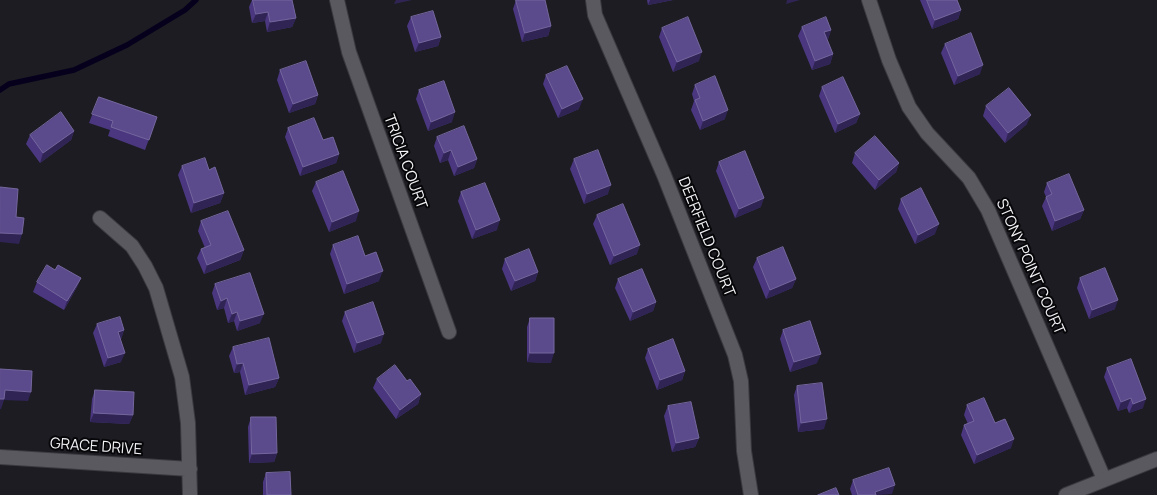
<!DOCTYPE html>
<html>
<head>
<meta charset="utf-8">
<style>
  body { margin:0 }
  canvas { display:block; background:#1c1c22 }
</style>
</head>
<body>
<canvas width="1157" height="495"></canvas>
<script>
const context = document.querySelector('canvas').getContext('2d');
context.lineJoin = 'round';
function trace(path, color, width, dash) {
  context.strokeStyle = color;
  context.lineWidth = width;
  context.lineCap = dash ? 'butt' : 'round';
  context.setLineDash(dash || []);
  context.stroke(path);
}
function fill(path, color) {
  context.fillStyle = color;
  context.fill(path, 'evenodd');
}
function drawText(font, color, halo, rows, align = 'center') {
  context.font = font + ' Manrope,sans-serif';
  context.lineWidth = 4;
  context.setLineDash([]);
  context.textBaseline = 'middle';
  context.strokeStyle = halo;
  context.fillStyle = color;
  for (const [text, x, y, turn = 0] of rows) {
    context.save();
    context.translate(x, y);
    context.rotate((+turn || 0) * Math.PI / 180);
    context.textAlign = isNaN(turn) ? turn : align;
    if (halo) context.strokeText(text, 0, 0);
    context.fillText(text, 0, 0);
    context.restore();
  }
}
trace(new Path2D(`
  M0,90L9,84L74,70L127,45L185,10L196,0`), '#06001d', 5.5);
const minor = new Path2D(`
  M337,0L349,52L449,332
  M593,0L595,15L664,175L735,355L741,381L744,451L751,495
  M869,0L889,60L909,107L927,133L969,178L988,210L1104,479
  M100,218L132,246L145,266L156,288L182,377L188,423L190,495
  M0,457L190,469`);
const tertiary = new Path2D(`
  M1066,495L1157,459`);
trace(minor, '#3b3a3f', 16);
trace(tertiary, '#3b3a3f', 16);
trace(minor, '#5a5960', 14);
trace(tertiary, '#5a5960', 14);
fill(new Path2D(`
  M252,0H292L296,18L292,27L267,32L265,21L252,23L249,7Z
  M516,0L551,26L548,36L522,42L513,9Z
  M647,0H673L648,5Z
  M920,0H957L961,10L958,19L932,29Z
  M411,17L441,37L438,46L415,52L407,26Z
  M802,27L831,30L828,39H827L833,54L830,64L812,70L798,36Z
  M662,28L699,61L673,72L659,37Z
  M945,44L980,74L954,85L941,53Z
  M280,70L318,95L315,104L289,113L277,80Z
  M546,75L579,109L558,118L543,84Z
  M695,85L725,119L700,130L691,110L694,101L692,94Z
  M822,87L860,114L856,123L835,133L819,96Z
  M419,90L452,122L428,131L416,99Z
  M99,97L157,117L145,150L108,136L110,130L89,123Z
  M986,106L1027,124L1005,143L983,116Z
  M288,128L323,140L339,154L336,163L300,176L285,137Z
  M74,131L71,140L40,163L26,144L30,135Z
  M437,137L477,159L474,168L454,176L448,160L440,163L434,146Z
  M855,153L899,163L896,172L875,190L852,163Z
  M574,159L608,194L584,204L570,169Z
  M719,162L761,207L735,218L716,171Z
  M182,166L209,170L224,193L220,203L191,213L178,175Z
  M316,182L356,221L329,232L312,191Z
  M1047,183L1084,210L1080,219L1052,231L1042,206L1046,197L1044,192Z
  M461,192L497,230L472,239L458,201Z
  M901,199L935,234L915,244L898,209Z
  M597,215L637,254L610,265L593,224Z
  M201,221L244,250L240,260L204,274L197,258L201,249L205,248L198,231Z
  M333,245L365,256L379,281L344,294L330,254Z
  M757,258L796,279L792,288L766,299L753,267Z
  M505,259L538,272L535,281L511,291L502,269Z
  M55,270L81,278L77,287L64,310L33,292L37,282Z
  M1080,278L1115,309L1089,319L1077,288Z
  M618,279L656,302L653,311L630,321L615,288Z
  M215,284L260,323L237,331L234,321L228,323L224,308L217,310L212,293Z
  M345,312L381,343L354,353L342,321Z
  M530,318L551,363L527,362V327Z
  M97,324L124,330L121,339V362L104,367L93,333Z
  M783,330L817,363L790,372L780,339Z
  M233,347L279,378L275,387L245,395L240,372L234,373L229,356Z
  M648,349L685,371L682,380L657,390L645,358Z
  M1107,368L1143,408L1129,413L1127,408L1118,411L1104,377Z
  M377,379L407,381L421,394L418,404L396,419L373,388Z
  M797,386L824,429L798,432L794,395Z
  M95,390L133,415L129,424L90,422L92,399Z
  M967,405L995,423L1011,448L974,464L961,435L964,425L968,424L964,415Z
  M668,406L699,438L695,447L672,452L664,416Z
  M251,417L277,453L274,462L249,463L248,427Z
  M266,473L291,495H263V482Z
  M853,480L892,494L852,495L850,489Z`), '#4a377f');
fill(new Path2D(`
  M396,0H412L394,4Z
  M650,0H673L648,5Z
  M787,0H800L786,4Z
  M961,10L958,19L932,29L935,20Z
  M268,12L265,21L252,23L256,14Z
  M296,18L292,27L267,32L270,22Z
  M551,26L548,36L522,42L525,33Z
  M831,30L828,39L821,42L824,32Z
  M441,37L438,46L415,52L419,43Z
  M702,52L699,61L673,72L677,62Z
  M833,54L830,64L812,70L815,61Z
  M983,65L980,74L954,85L958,76Z
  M318,95L315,104L289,113L293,104Z
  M583,99L579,109L558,118L562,109Z
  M728,110L725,119L700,130L703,121Z
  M455,112L452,122L428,131L431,122Z
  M860,114L856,123L835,133L838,124Z
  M1031,115L1027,124L1005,143L1008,133Z
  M74,131L71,140L40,163L43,153Z
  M451,150L448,160L440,163L444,153Z
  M339,154L336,163L300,176L303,167Z
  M477,159L474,168L454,176L458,167Z
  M899,163L896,172L875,190L879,180Z
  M611,185L608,194L584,204L587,194Z
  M224,193L220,203L191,213L194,203Z
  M764,198L761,207L735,218L739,209Z
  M1084,210L1080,219L1052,231L1055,221Z
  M359,211L356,221L329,232L332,222Z
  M500,220L497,230L472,239L476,230Z
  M939,224L935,234L915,244L918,235Z
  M0,233L22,234L19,244L0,242Z
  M640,245L637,254L610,265L614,256Z
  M244,250L240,260L204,274L207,265Z
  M383,271L379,281L344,294L347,284Z
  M538,272L535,281L511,291L515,281Z
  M81,278L77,287L64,310L67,301Z
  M796,279L792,288L766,299L770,290Z
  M227,298L224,308L217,310L221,301Z
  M1118,300L1115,309L1089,319L1092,310Z
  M656,302L653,311L630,321L633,312Z
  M237,312L234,321L228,323L232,314Z
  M264,314L260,323L237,331L240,321Z
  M124,330L121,339L115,341L118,332Z
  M384,334L381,343L354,353L357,343Z
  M125,353L121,362L104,367L108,358Z
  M530,353H554L551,363L527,362Z
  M821,354L817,363L790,372L794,362Z
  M243,363L240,372L234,373L237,364Z
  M685,371L682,380L657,390L660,380Z
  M279,378L275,387L245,395L249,385Z
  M5,390L31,392L28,401L4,400L1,409H0V399Z
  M421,394L418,404L396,419L400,410Z
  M1131,398L1127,408L1118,411L1121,402Z
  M1146,399L1143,408L1129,413L1133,404Z
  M94,413L133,415L129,424L90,422Z
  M827,419L824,429L798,432L801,423Z
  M699,438L695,447L672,452L676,443Z
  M1014,439L1011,448L974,464L977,455Z
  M277,453L274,462L249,463L252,454Z
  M895,485L892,494L874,495L875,492Z`), '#302454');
const building = new Path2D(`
  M253,0H292L296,18L270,22L268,12L256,14Z
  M516,0H545L551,26L525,33Z
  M927,0H957L961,10L935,20Z
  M433,11L441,37L419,43L411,17Z
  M688,17L702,52L677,62L662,28Z
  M826,17L831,30L824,32L833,54L815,61L802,27Z
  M971,33L983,65L958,76L945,44Z
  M306,61L318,95L293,104L280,70Z
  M567,66L583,99L562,109L546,75Z
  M715,76L728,110L703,121L695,100L700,98L695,85Z
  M843,77L860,114L838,124L822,87Z
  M444,81L455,112L431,122L419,90Z
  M1009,88L1031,115L1008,133L986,106Z
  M99,97L157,117L149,140L111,127L113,121L92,114Z
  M61,112L74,131L43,153L30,135Z
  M314,118L323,140L333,137L339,154L303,167L288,128Z
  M464,126L477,159L458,167L451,150L444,153L437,137Z
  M875,136L899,163L879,180L855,153Z
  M598,150L611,185L587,194L574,159Z
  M745,151L764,198L739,209L719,162Z
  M205,158L209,170L215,167L224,193L194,203L182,166Z
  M343,171L359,211L332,222L316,182Z
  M1069,174L1084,210L1055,221L1046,197L1052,194L1047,183Z
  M485,183L500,220L476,230L461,192Z
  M0,187L18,189L16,217L24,218L22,234L0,233Z
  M921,188L939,224L918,235L901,199Z
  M623,204L640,245L614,256L597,215Z
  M228,211L244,250L207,265L201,249L211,245L201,221Z
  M358,236L365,256L376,252L383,271L347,284L333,245Z
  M783,247L796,279L770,290L757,258Z
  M529,249L538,272L515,281L505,259Z
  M47,265L55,270L58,265L81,278L67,301L37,282Z
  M1105,268L1118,300L1092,310L1080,278Z
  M642,269L656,302L633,312L618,279Z
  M250,273L264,314L240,321L237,312L232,314L227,298L221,301L215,284Z
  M373,302L384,334L357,343L345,312Z
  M120,317L124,330L118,332L125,353L108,358L97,324Z
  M530,318H554V353H530Z
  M810,321L821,354L794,362L783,330Z
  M269,338L279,378L249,385L243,363L237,364L233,347Z
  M673,339L685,371L660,380L648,349Z
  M1131,359L1146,399L1133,404L1131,398L1121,402L1107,368Z
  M395,365L407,381L410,379L421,394L400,410L377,379Z
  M0,369L32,371L31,392L5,390L4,399H0Z
  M822,383L827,419L801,423L797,386Z
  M95,390L134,392L133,415L94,413Z
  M984,398L995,423L1005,419L1014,439L977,455L964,425L974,421L967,405Z
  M691,402L699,438L676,443L668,406Z
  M251,417H276L277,453L252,454Z
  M889,468L895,485L875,492L876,495H858L853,480Z
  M290,472L291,495H267L266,473Z
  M836,488L839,495H818Z`);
fill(building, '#5c4b8c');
trace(building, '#74669d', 1);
drawText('15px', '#f4f3f8', '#070709', [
  ["TRICIA COURT",405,162,70],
  ["DEERFIELD COURT",706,237,68],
  ["STONY POINT COURT",1030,267,66],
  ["GRACE DRIVE",96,447,4]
]);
</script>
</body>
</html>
